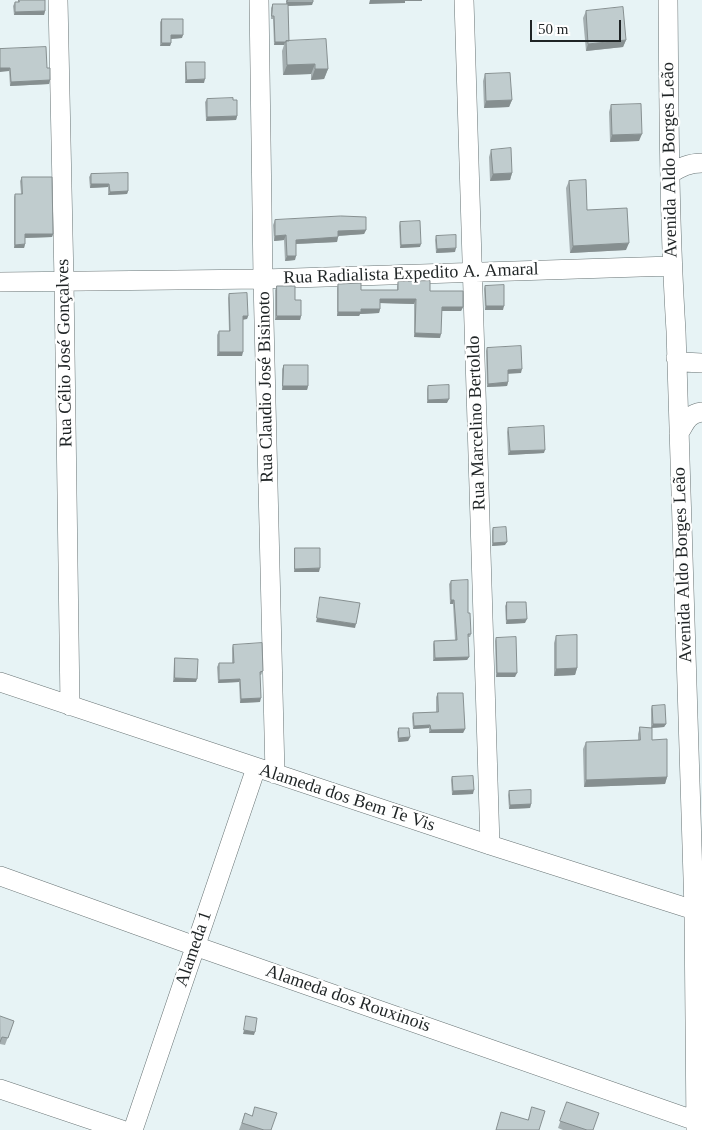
<!DOCTYPE html>
<html>
<head>
<meta charset="utf-8">
<style>
  body { margin:0 }
  #map { position:relative; width:702px; height:1130px; overflow:hidden; background:#e7f3f5; font-family:Georgia,serif }
  canvas { display:block }
  .scale { position:absolute; left:530px; top:20px; width:91px; height:22px; box-sizing:border-box; border:2px solid #1f2425; border-top:0; padding-left:6px; font-size:15px; line-height:18px; white-space:nowrap; color:#1f2425; -webkit-text-stroke:4px #fff; paint-order:stroke }
</style>
</head>
<body>
<div id="map">
<canvas width="702" height="1130"></canvas>
<div class="scale">50 m</div>
</div>
<script>
const context = document.querySelector('canvas').getContext('2d');
context.lineJoin = 'round';
function trace(path, color, width, dash) {
  context.strokeStyle = color;
  context.lineWidth = width;
  context.lineCap = dash ? 'butt' : 'round';
  context.setLineDash(dash || []);
  context.stroke(path);
}
function fill(path, color) {
  context.fillStyle = color;
  context.fill(path, 'evenodd');
}
function drawText(font, color, halo, rows, align = 'center') {
  context.font = font + ' Georgia,serif';
  context.lineWidth = 4.5;
  context.setLineDash([]);
  context.textBaseline = 'middle';
  context.strokeStyle = halo;
  context.fillStyle = color;
  for (const [text, x, y, turn = 0] of rows) {
    context.save();
    context.translate(x, y);
    context.rotate((+turn || 0) * Math.PI / 180);
    context.textAlign = isNaN(turn) ? turn : align;
    if (halo) context.strokeText(text, 0, 0);
    context.fillText(text, 0, 0);
    context.restore();
  }
}
const minor = new Path2D(`
  M58,0L64,281L70,706
  M259,0L263,279L275,774
  M464,0L490,845
  M668,0C669,110 669,221 676,331L694,910L696,1130
  M670,174C681,167 689,163 702,163
  M0,282L263,279L672,266
  M676,358L683,362L702,363
  M679,433C686,422 688,414 702,412
  M0,682L490,845L694,910
  M0,876L195,946L696,1121
  M0,1089L122,1130
  M133,1130L256,768`);
trace(minor, '#697475', 20);
trace(minor, '#fff', 19);
fill(new Path2D(`
  M18,0H45V11L44,15H14L13,6L15,2H18Z
  M286,0H313L312,5L288,6L289,41L328,69L324,79L311,80V74L283,75L282,51L284,45H274L273,19H271V8L273,4H286Z
  M586,11L626,40L623,47L586,51L583,18Z
  M162,19L182,38L171,39V43L170,46H160V22Z
  M0,49L47,68L50,80L49,84L10,86L9,71Z
  M186,62L204,83H185V66Z
  M485,74L512,100L509,107L484,108L483,81Z
  M207,99L237,116L236,120L206,121L205,102Z
  M611,105L639,141L610,142L609,112Z
  M491,150L512,173L510,180L490,181L489,157Z
  M91,174L128,191L127,194L108,195V187L90,188L89,177Z
  M22,177L53,234L52,237L25,238V244L24,248H14V197L15,194H21L20,181Z
  M569,181L587,210L626,250L570,253L566,188Z
  M275,220L366,230L364,234L338,236L337,242L296,244L295,260L285,261L284,240L274,241L273,225Z
  M400,222L420,247L400,248L399,226Z
  M436,236L455,252L436,253L435,240Z
  M398,282L430,291L463,307L461,311H442L440,338L414,337V304L380,303V309L379,313L360,314L359,316H337V288L338,284L361,290H397V286Z
  M277,286L295,300L301,316L300,320H275V290Z
  M485,286L503,310H485L484,289Z
  M229,294L248,316L247,319H243L242,356H217V335L219,331H229L228,298Z
  M487,348L521,373H508V382L507,386L487,387L486,351Z
  M284,365L308,386L307,390H282V369Z
  M428,386L447,403H427V389Z
  M508,428L544,453L508,455L507,432Z
  M493,528L505,545L492,546V531Z
  M295,548L319,572H294V551Z
  M451,581L468,613L471,634L470,637H468L469,657L467,660L433,661V644L434,641L455,640L453,604H450L449,584Z
  M507,602L525,623L506,624L505,606Z
  M556,636L577,668L575,675L554,676V643Z
  M496,638L515,677H496L495,641Z
  M233,645L263,671L261,675H260V702L240,703L239,682L218,683L217,667L219,663H232V648Z
  M175,658L196,682H173L174,662Z
  M438,693L465,729L463,733H429V728L413,729L412,717L413,713L436,712V697Z
  M652,706L666,724L664,727L652,728V740L667,777L665,784L584,787L583,749L586,742L638,740V734L640,727L651,728V709Z
  M399,728L410,737L408,741L398,742L397,732Z
  M452,777L473,794L452,795L451,780Z
  M509,791L531,804L530,808L509,809L508,795Z
  M0,1017L14,1021L5,1045L0,1044Z
  M567,1102L593,1130H563L558,1128Z
  M245,1113L271,1130H239Z`), '#a5afb1');
fill(new Path2D(`
  M370,0H422V1H405V3L369,4Z
  M287,2H313L312,5L286,6Z
  M45,11L44,15H14L15,12Z
  M171,35H183L182,38L170,39Z
  M626,40L623,47L586,51L588,44Z
  M275,42H285L284,45H274Z
  M162,43H171L170,46H160Z
  M315,64L311,74L283,75L287,65Z
  M0,68H10L9,71L0,72Z
  M315,69H328L324,79L311,80Z
  M205,79L204,83H185L187,80Z
  M50,80L49,84L10,86L11,82Z
  M512,100L509,107L484,108L486,101Z
  M237,116L236,120L206,121L207,117Z
  M642,134L639,141L610,142L612,135Z
  M512,173L510,180L490,181L493,174Z
  M91,184H109L108,187L90,188Z
  M128,191L127,194L108,195L110,192Z
  M366,230L364,234L336,236L338,231Z
  M25,234H53L52,237L24,238Z
  M286,235L284,240L274,241L275,236Z
  M338,237L337,242L294,244L296,240Z
  M629,243L626,250L570,253L573,246Z
  M25,244L24,248H14L15,245Z
  M421,244L420,247L400,248L401,245Z
  M456,248L455,252L436,253L437,249Z
  M287,256H296L295,260L285,261Z
  M380,299H416L414,304L379,303Z
  M486,306H504L503,310H485Z
  M442,307H463L461,311H440Z
  M361,309H380L379,313L360,314L359,316H337L338,312Z
  M243,316H248L247,319L242,320Z
  M277,316H301L300,320H275Z
  M415,333L441,334L440,338L414,337Z
  M219,352H243L242,356H217Z
  M522,369L521,373L506,374L508,370Z
  M508,382L507,386L487,387L488,384Z
  M283,386H308L307,390H282Z
  M449,399L447,403H427L428,400Z
  M545,450L544,453L508,455L510,451Z
  M507,542L505,545L492,546L493,543Z
  M320,568L319,572H294L295,569Z
  M451,600H454L453,604H450Z
  M317,618L356,624L355,628L316,622Z
  M527,619L525,623L506,624L507,620Z
  M469,657L467,660L433,661L435,658Z
  M577,668L575,675L554,676L556,669Z
  M497,673H517L515,677H496Z
  M175,678L197,679L196,682H173Z
  M240,679L239,682L218,683L219,680Z
  M261,698L260,702L240,703L241,699Z
  M653,724H666L664,727L651,728Z
  M430,725L429,728L413,729L414,726Z
  M465,729L463,733H429L431,730Z
  M410,737L408,741L398,742L399,738Z
  M667,777L665,784L584,787L586,780Z
  M474,790L473,794L452,795L453,791Z
  M531,804L530,808L509,809L510,805Z
  M244,1030L255,1032L254,1035L243,1034Z`), '#868f90');
const building = new Path2D(`
  M19,0H45V11L15,12V2H19Z
  M288,0H313V2H287Z
  M273,4H288L289,41H286V42H275L274,16H272Z
  M623,7L626,40L588,44L586,11Z
  M162,19H183V35H171V43H162Z
  M326,39L328,69H315V64L287,65L286,41Z
  M46,47L47,68H50V80L11,82L10,68H0V49Z
  M186,62H205V79L187,80Z
  M510,73L512,100L486,101L485,74Z
  M233,98V100H237V116L207,117V99Z
  M641,104L642,134L612,135L611,105Z
  M511,148L512,173L493,174L491,150Z
  M128,173V191L110,192L109,184H91V174Z
  M22,177H52L53,234H25V244L15,245V194H22Z
  M586,180L587,210L627,208L629,243L573,246L569,181Z
  M341,216L366,217V230L338,231V237L296,240V256H287L286,235L275,236V220Z
  M420,221L421,244L401,245L400,222Z
  M456,235V248L437,249L436,236Z
  M430,281V291H463V307H442L441,334L415,333L416,299H380V309H361V312H338V284L361,283V290H398V282Z
  M504,285V306H486L485,286Z
  M277,286H295V300H301V316H277Z
  M247,293L248,316H243V352H219V331H230L229,294Z
  M521,346L522,369L508,370V382L488,384L487,348Z
  M284,365H308V386H283Z
  M449,385V399L428,400V386Z
  M544,426L545,450L510,451L508,428Z
  M506,527L507,542L493,543V528Z
  M295,548H320V568L295,569Z
  M468,580V613H470L471,634H468L469,657L435,658L434,641L457,640L454,600H451V581Z
  M320,597L360,603L356,624L317,618Z
  M507,602H526L527,619L507,620Z
  M577,635V668L556,669V636Z
  M516,637L517,673H497L496,638Z
  M262,643L263,671L260,672L261,698L241,699L240,679L219,680V663H234L233,645Z
  M175,658L198,659L197,679L175,678Z
  M438,693H463L465,729L431,730L430,725L414,726L413,713L438,712Z
  M665,705L666,724H653L652,706Z
  M640,727L652,728V740L667,739V777L586,780V742L640,740Z
  M399,728H409L410,737L399,738Z
  M473,776L474,790L453,791L452,777Z
  M531,790V804L510,805L509,791Z
  M0,1016L14,1021L8,1038L2,1037L0,1042Z
  M246,1016L257,1018L255,1032L244,1030Z
  M567,1102L599,1113L593,1130H587L560,1121Z
  M255,1107L277,1113L271,1130H264L242,1123L245,1113L252,1116Z
  M532,1107L545,1111L539,1130H496L501,1112L528,1120Z`);
fill(building, '#c0ccce');
trace(building, '#868f90', 1);
drawText('18px', '#1f2425', '#fff', [
  ["Avenida Aldo Borges Leão",670,160,-91],
  ["Rua Radialista Expedito A. Amaral",411,274,-2],
  ["Rua Célio José Gonçalves",65,353,-91],
  ["Rua Claudio José Bisinoto",266,387,-91],
  ["Rua Marcelino Bertoldo",477,423,-92],
  ["Avenida Aldo Borges Leão",683,565,-92],
  ["Alameda dos Bem Te Vis",347,798,18],
  ["Alameda 1",194,949,-71],
  ["Alameda dos Rouxinois",348,999,19]
]);
</script>
</body>
</html>
